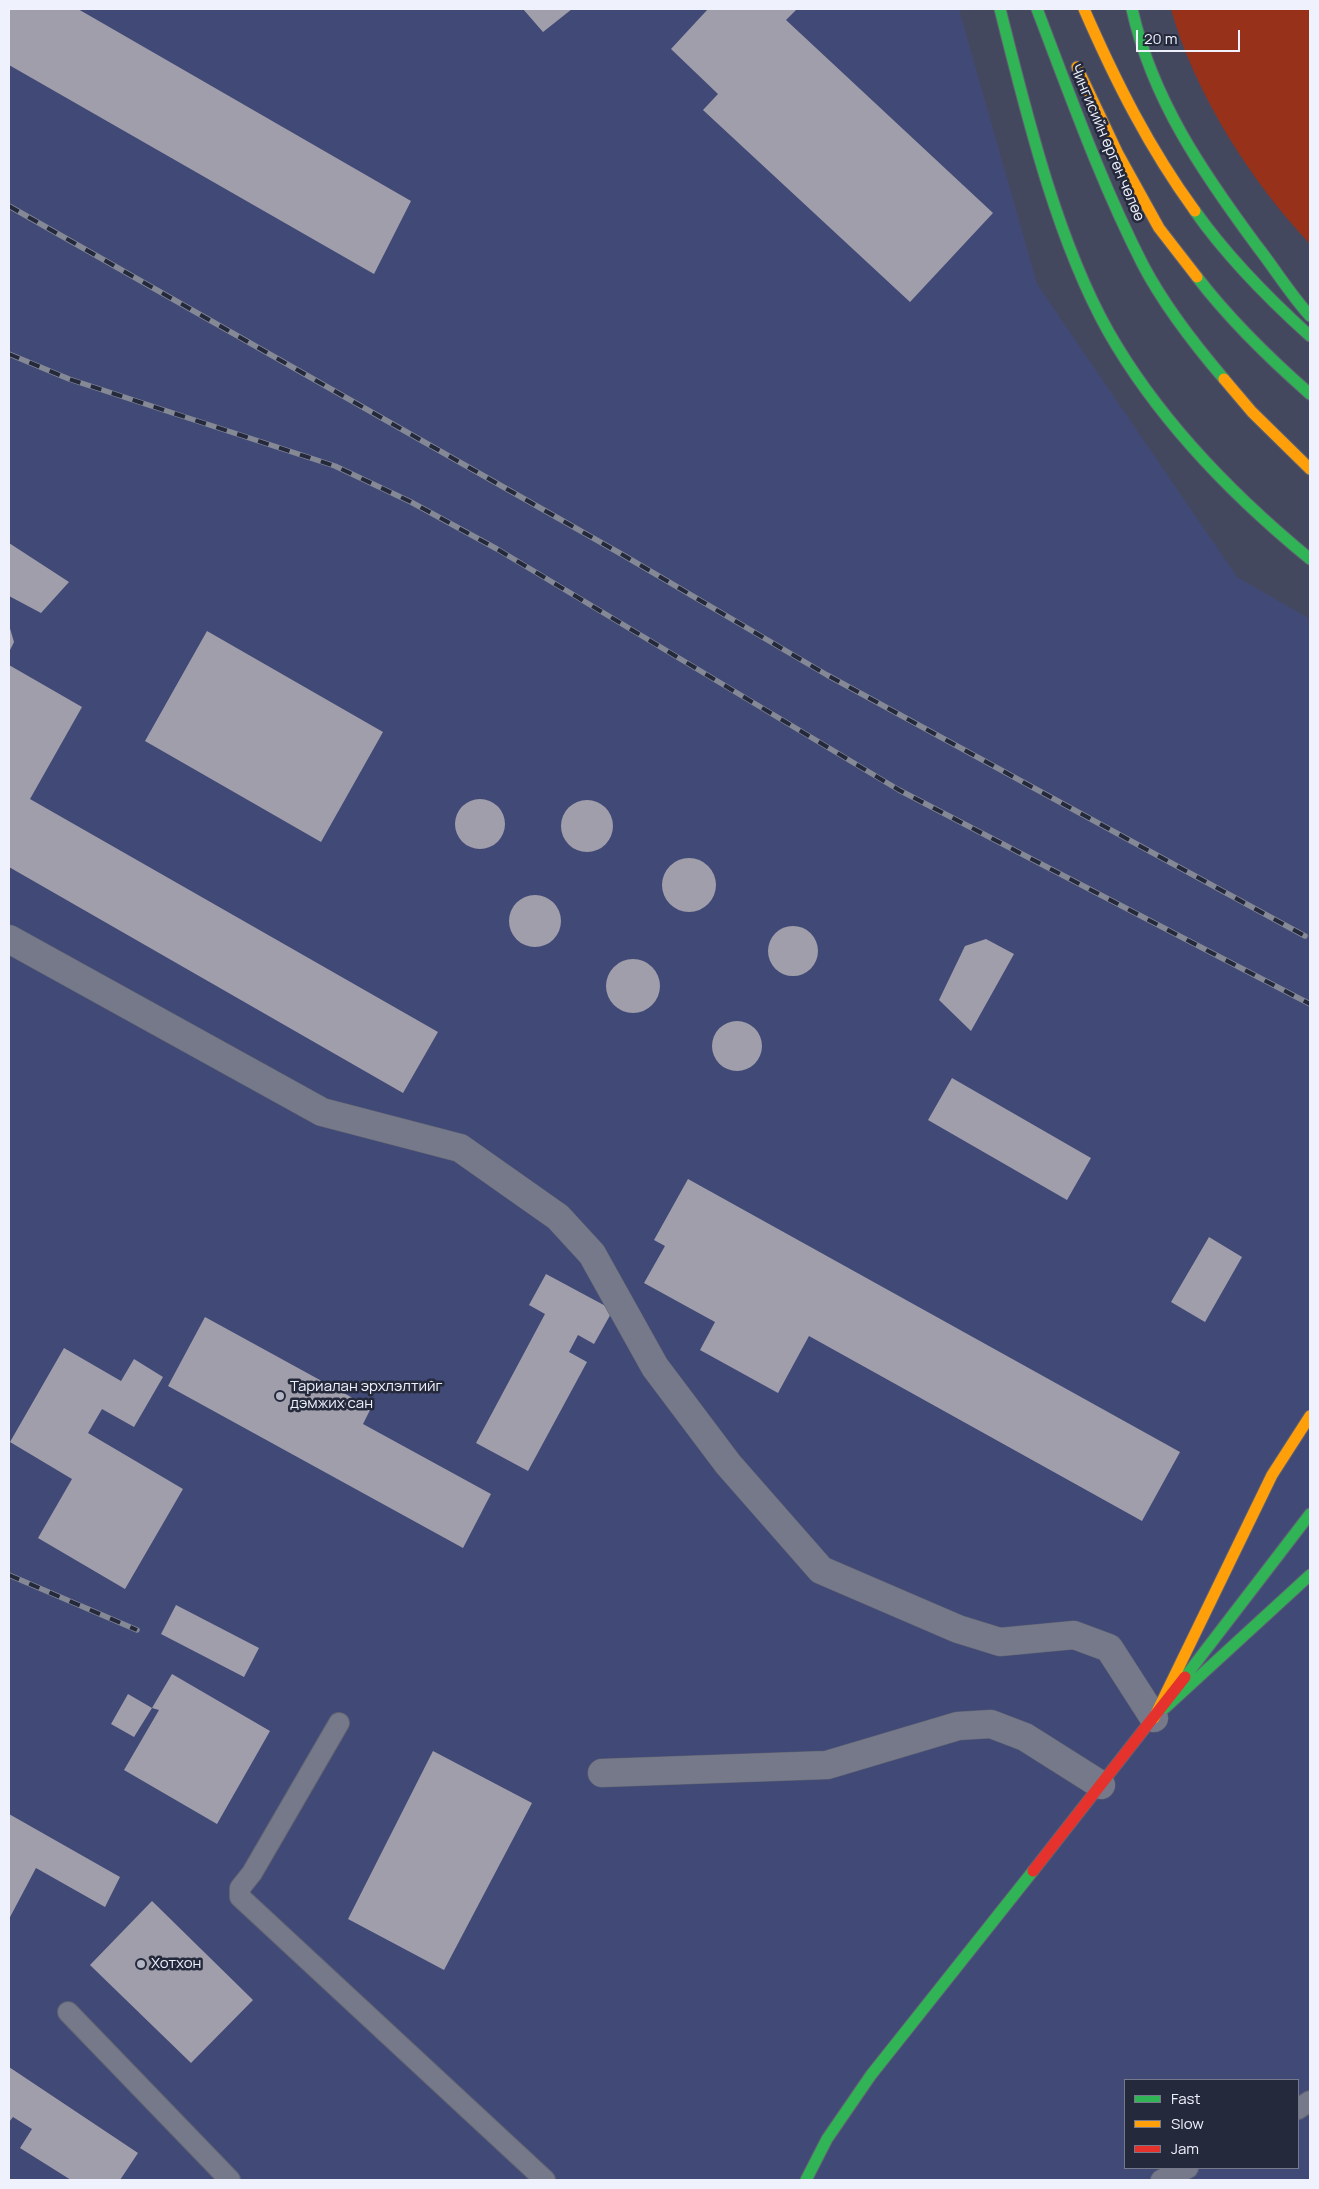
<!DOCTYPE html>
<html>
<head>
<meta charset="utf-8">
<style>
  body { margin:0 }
  #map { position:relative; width:1319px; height:2189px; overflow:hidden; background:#44485e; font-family:Manrope,sans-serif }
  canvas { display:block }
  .frame { position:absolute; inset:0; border:10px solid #eff2fc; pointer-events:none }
  .legend { position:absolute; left:1124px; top:2079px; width:175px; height:90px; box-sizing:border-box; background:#25293c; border:1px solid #767989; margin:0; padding:6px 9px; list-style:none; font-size:15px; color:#eff2fc }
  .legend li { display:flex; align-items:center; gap:10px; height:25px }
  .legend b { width:25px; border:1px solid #767989 }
  .scale { position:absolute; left:1136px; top:30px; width:104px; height:22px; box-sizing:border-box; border:2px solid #eff2fc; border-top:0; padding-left:6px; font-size:15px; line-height:18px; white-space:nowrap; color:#eff2fc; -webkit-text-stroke:4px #25293c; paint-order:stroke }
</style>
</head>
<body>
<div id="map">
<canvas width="1319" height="2189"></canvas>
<div class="frame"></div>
<ul class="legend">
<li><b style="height:6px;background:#30b455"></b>Fast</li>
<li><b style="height:6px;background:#ff9f0a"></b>Slow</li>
<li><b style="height:6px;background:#e5322d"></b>Jam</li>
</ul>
<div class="scale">20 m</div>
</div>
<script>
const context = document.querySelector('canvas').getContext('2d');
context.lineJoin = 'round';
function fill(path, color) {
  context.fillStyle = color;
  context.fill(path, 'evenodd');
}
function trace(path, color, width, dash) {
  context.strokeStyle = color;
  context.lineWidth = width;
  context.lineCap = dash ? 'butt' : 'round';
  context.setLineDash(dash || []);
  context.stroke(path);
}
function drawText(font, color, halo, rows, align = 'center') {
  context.font = font + ' Manrope,sans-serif';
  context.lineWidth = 5;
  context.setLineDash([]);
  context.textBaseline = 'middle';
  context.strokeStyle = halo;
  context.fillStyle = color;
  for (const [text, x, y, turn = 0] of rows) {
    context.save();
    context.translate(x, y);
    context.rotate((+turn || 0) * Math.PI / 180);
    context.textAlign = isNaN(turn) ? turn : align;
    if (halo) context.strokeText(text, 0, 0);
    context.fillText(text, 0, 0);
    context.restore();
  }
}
fill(new Path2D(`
  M9,9H959L1037,284L1237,577L1310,619V2180H9ZM1125,2080H1298V2168H1125Z`), '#414a76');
fill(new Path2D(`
  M1171,9H1310V244C1251,182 1194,92 1171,9Z`), '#983119');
fill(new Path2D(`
  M9,9H78L411,201L374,274L9,65Z
  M523,9H572L543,32Z
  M708,9H797L786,20L993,213L910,302L703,110L718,94L671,49Z
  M9,543L69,582L41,613L9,596Z
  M9,625L14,642L9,652Z
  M207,631L383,732L321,842L145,741Z
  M9,665L82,707L30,799L438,1032L403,1093L9,867Z
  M455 824a25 25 0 1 1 50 0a25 25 0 1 1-50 0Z
  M561 826a26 26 0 1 1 52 0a26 26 0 1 1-52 0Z
  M662 885a27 27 0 1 1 54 0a27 27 0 1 1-54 0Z
  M509 921a26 26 0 1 1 52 0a26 26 0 1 1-52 0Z
  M768 951a25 25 0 1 1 50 0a25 25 0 1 1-50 0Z
  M986,939L1014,954L971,1031L939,1000L965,946Z
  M606 986a27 27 0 1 1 54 0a27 27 0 1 1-54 0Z
  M712 1046a25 25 0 1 1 50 0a25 25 0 1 1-50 0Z
  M952,1078L1091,1158L1067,1200L928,1120Z
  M688,1179L1180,1452L1142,1521L809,1336L778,1393L700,1350L715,1322L644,1283L665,1246L654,1240Z
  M1209,1237L1242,1257L1205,1322L1171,1302Z
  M546,1274L613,1310L594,1344L578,1335L569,1352L587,1362L528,1471L476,1443L545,1314L529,1305Z
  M205,1317L371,1408L363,1424L491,1494L463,1548L168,1386Z
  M64,1348L121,1381L134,1359L163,1377L134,1427L102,1409L88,1433L183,1489L125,1589L38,1538L72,1479L10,1442Z
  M176,1605L259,1648L244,1677L161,1634Z
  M172,1674L270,1731L217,1824L124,1770L159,1710L152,1708Z
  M128,1694L152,1708L134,1737L111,1724Z
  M433,1751L532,1803L444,1970L348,1919Z
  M9,1814L120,1877L105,1907L36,1868L9,1919Z
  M152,1901L253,2000L191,2063L90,1965Z
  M9,2067L138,2153L120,2180H71L20,2148L32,2129L13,2117L9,2122Z`), '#a19eab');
const lane = new Path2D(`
  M339,1723L252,1873L240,1888V1897L545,2180
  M68,2012L230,2180
  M1298,2109L1310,2101
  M1161,2180L1188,2168`);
const street = new Path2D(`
  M9,939L322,1112L460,1148L558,1217L592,1254L655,1367L728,1464L821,1570L958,1629L1000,1642L1074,1635L1109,1648L1154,1718
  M602,1773L827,1765L958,1726L991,1724L1025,1737L1101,1785`);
const fast = new Path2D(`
  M1000,9C1026,112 1056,238 1108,331C1158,419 1232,495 1310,559
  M1037,9C1070,95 1101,183 1143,265C1164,305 1195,345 1224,379
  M1132,9C1152,99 1203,173 1257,246C1275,269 1290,294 1310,316
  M1195,211C1228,258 1268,298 1310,336
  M1197,277C1230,320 1269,358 1310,394
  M1185,1677L1310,1514
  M1165,1708L1310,1575
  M806,2180L827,2139L871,2075L1033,1871`);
const slow = new Path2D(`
  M1084,9C1115,80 1149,148 1195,211
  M1077,67L1118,154L1159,228L1197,277
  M1224,379L1252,412L1310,469
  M1154,1718L1272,1475L1310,1416`);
const jam = new Path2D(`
  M1033,1871L1185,1677`);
trace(lane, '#606373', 22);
trace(street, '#606373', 29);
trace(fast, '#606373', 13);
trace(slow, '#606373', 13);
trace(jam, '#606373', 13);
trace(lane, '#767989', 20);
trace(street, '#767989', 28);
trace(fast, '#30b455', 11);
trace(slow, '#ff9f0a', 11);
trace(jam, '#e5322d', 11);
const rail = new Path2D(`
  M9,206L623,555L827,675L1305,936
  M9,354L69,379L335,466L411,502L497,549L899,790L1310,1004
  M9,1575L137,1630`);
trace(rail, '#858996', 5.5);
trace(rail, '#25293c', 4, [11]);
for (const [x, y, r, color] of [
  [280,1396,5,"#b3b6c5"],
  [141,1964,5,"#b3b6c5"]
]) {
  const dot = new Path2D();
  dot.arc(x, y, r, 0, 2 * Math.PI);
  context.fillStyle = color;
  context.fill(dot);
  trace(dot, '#25293c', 2);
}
drawText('15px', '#eff2fc', '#25293c', [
  ["Чингисийн өргөн чөлөө",1107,143,67]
]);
drawText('15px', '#eff2fc', '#25293c', [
  ["Тариалан эрхлэлтийг",290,1387],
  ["дэмжих сан",290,1404],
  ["Хотхон",151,1964]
], 'left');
</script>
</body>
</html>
